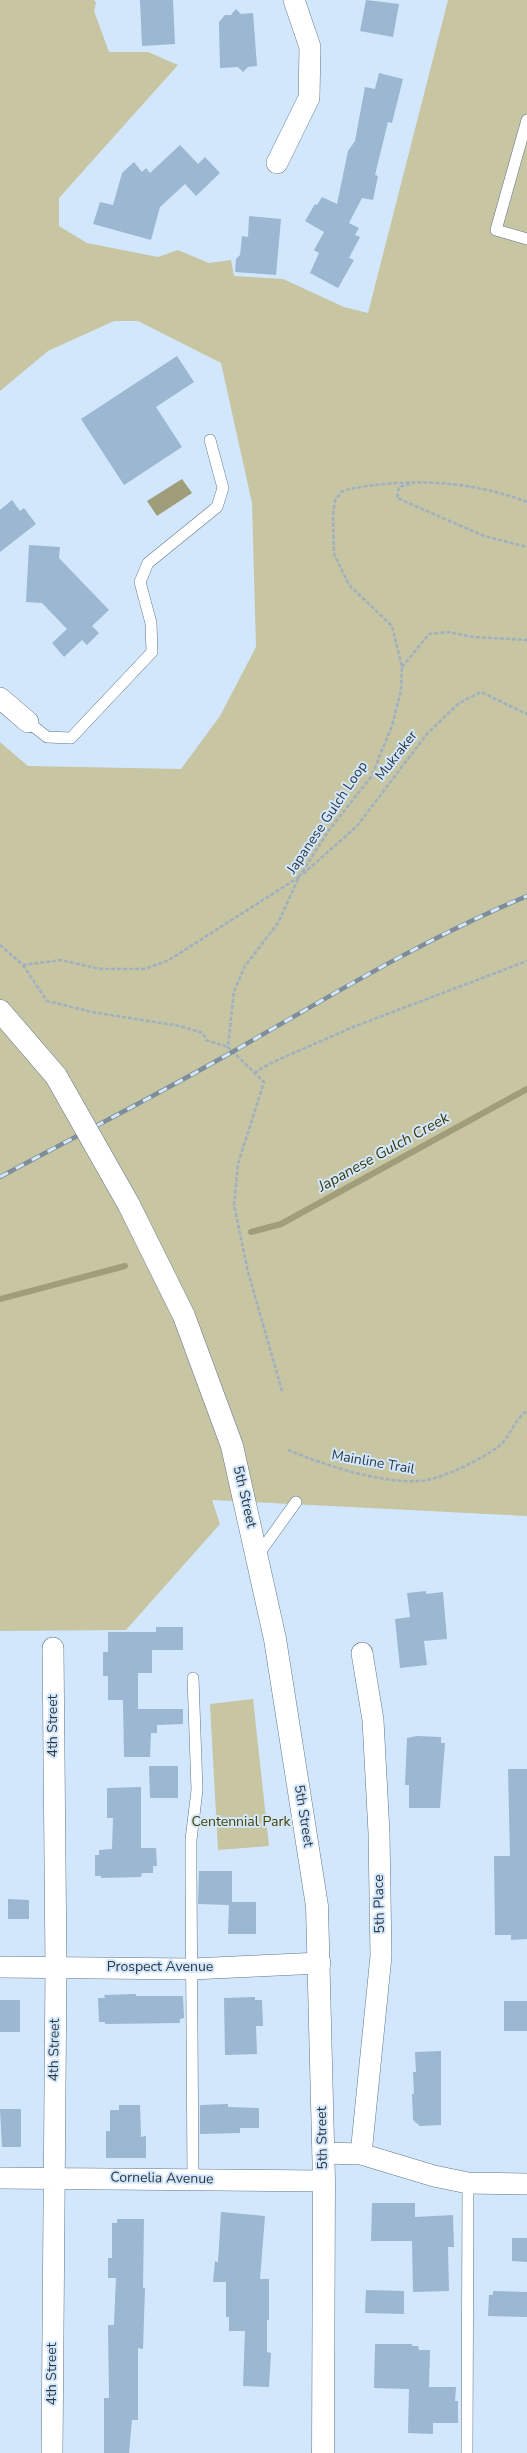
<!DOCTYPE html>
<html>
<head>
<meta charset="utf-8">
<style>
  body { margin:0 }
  canvas { display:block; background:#d2e7fb }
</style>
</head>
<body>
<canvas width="527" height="2453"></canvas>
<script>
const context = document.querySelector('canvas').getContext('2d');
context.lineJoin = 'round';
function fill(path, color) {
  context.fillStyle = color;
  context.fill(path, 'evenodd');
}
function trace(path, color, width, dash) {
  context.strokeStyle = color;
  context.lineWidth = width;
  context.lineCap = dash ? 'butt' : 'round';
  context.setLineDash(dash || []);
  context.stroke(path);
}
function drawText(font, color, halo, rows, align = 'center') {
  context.font = font + ' "Nunito Sans",sans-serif';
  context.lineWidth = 4;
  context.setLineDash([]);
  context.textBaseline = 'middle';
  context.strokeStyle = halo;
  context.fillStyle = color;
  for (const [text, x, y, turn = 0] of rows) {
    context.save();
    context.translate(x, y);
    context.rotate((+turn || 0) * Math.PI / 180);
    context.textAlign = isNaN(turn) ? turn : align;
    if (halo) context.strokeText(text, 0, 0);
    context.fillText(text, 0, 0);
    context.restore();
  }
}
fill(new Path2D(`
  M0,0H94L96,3L94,11L109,52H148L178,65L59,198V226L87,243L158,257L178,250L209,263L231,260L234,276L283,279L344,307L368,313L448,0H527V1516L212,1500L220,1524L126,1630L0,1631V742L28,766L181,769L220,716L256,647L252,503L221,363L138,321H114L48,351L0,391Z
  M253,1699L269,1846L218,1850L210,1704Z`), '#c7c5a2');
fill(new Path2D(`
  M182,479L192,493L157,516L147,501Z`), '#a09e7a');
trace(new Path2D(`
  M251,1232L281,1224L527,1089
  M0,1299L125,1266`), '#a09e7a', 6);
fill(new Path2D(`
  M140,0H173L175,44L142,46Z
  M366,0L399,4L393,37L360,31Z
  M236,9L241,14L253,13L257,66L248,67L243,72L238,67L220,68L219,22L225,15H231Z
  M379,73L403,79L392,123L388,122L375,175L378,176L373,200L362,198L349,223L359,228L355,235L360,237L349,258L354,260L338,288L310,273L319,253L314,250L324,232L305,221L315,204L317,205L322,197L337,204L348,151L355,141L365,87L375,89Z
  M180,145L198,164L205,157L220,173L196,196L185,184L160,207L151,240L93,224L100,202L113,205L122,173L134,162L142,172L146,168L150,173Z
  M249,216L281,219L276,275L235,272L236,259L240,255L242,236L248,237Z
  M177,356L194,382L156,407L182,447L124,485L81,419Z
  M12,500L20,511L24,508L36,524L0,552V510Z
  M29,545L60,547L59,558L109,610L92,626L99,633L87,645L82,640L64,657L52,643L67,629L42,603L26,602Z
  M426,1591V1594L443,1592L447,1639L424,1641L427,1665L400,1668L395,1619L410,1617L407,1593Z
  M156,1627H183V1650H152V1673H138V1709H183V1724L157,1725V1733H151L150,1757H124L123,1700H108V1676H103V1652H108V1632H156Z
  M417,1736L441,1737V1743H445L440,1808H409V1785H405L407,1738Z
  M149,1766H178V1798H150Z
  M508,1769H527V1939L511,1940V1935H495L494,1856H510Z
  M141,1787V1848H156L157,1866H153V1873H142L141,1877L101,1878V1876H95V1855H99V1850L112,1849L113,1818H107V1788Z
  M199,1871H232V1902H256V1934H228L229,1905L198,1904Z
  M8,1899L29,1900V1919H8Z
  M136,1994V1996H183L184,2018L180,2019V2023L105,2024V2022H99L98,1998H105L104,1995Z
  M255,1997V2000H262L263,2026H256L257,2054L225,2055L224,1998Z
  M0,2000H20V2032H0Z
  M504,2001H527V2031H504Z
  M441,2051V2125L420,2126L413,2120L412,2094H414L413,2072H416L415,2052Z
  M228,2104V2107L259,2108V2128H240V2133L200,2134V2105Z
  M119,2105H140L141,2137L146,2136V2158H106V2131H110V2110H119Z
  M0,2109H21V2147H2Z
  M372,2203H415V2217L453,2215L454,2247H448L449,2291L413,2292L412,2241H371Z
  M221,2212L265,2216L260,2279H269V2320H267V2352L271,2353L269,2387L243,2386L245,2331H229V2317H226V2282H213L215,2261L218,2262Z
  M117,2219H144L143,2288H145L143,2349L138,2348V2420H132L129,2453H104V2398H109L108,2325H114L116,2278H108V2258H112V2223H117Z
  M512,2238H527V2262L512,2261Z
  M366,2290L404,2291V2314L365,2313Z
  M493,2291L527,2292V2317L488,2316L489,2295H493Z
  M375,2344H412V2346H418L419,2350H430L429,2387H456L455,2401H458V2423H433V2434L408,2433L409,2389L374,2388Z`), '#9bb7d2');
const service = new Path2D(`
  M527,120L496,230L527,239
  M28,722L47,737L71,738L152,652L151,623L140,582L148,563L217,507L223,488L210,440
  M258,1555L296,1502
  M193,1678L197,1790L191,1840V1876L193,2180
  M467,2453L468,2183`);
const minor = new Path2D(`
  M277,163L309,98L310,47L294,0
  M0,698L28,722
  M0,1967L192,1969L320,1963
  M323,2153L361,2154L434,2176L468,2183L527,2184
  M361,2154L381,1956L379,1833L373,1720L362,1653
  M0,2178L324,2181
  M52,2453L56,1967L53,1648`);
const secondary = new Path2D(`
  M0,1011L56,1076
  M129,1205L184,1316L232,1446L275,1639L317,1906L324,2181L323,2453`);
trace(service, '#5e768b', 12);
trace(minor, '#5e768b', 22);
trace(secondary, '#5e768b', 23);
trace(new Path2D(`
  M410,484L399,487L397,498L484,536L527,547
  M402,667L429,634L449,632L473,637L527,640
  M303,874L357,826L426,735L459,703L481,692L527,714
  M0,945L23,965L61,960L100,969H145L169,960L299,877
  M23,965L47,1001L92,1012L180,1026L203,1033L206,1040L228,1047
  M254,1073L271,1063L353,1027L527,961
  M282,1391L248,1272L234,1205L238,1164L264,1082L228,1047L234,991L245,966L278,923L299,877L329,830L371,777L392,726L401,690L402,667L392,626L349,585L334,554L333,516L335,501L341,492L349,489C408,478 470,480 527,502
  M288,1450C324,1465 382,1484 421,1481C442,1479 482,1459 498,1447C510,1438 514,1419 527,1411`), '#9fb0c1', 2.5, [4, 2]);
trace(service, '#fff', 11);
trace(minor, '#fff', 21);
trace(secondary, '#fff', 22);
const rail = new Path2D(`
  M0,1177C78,1135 157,1095 234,1051C330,996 424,939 527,896`);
trace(rail, '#7e8d9c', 4.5);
trace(rail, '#d2e7fb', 3, [9]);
const secondaryBridge = new Path2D(`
  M56,1076L129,1205`);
trace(secondaryBridge, '#5e768b', 23, []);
trace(secondaryBridge, '#fff', 22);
drawText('14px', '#2f3943', '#d2e7fb', [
  ["Mukraker",397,756,-52],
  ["Japanese Gulch Loop",328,818,-56],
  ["Mainline Trail",373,1463,10],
  ["5th Street",244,1497,77],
  ["4th Street",54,1726,-90],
  ["5th Street",303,1816,81],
  ["5th Place",380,1904,-91],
  ["Prospect Avenue",160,1968],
  ["4th Street",55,2050,-89],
  ["5th Street",323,2138,-91],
  ["Cornelia Avenue",162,2179,1],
  ["4th Street",53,2374,-90]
]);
drawText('14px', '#474200', '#d2e7fb', [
  ["Centennial Park",241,1823]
]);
drawText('italic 15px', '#3b3707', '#d2e7fb', [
  ["Japanese Gulch Creek",384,1153,-29]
]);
</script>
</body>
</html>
